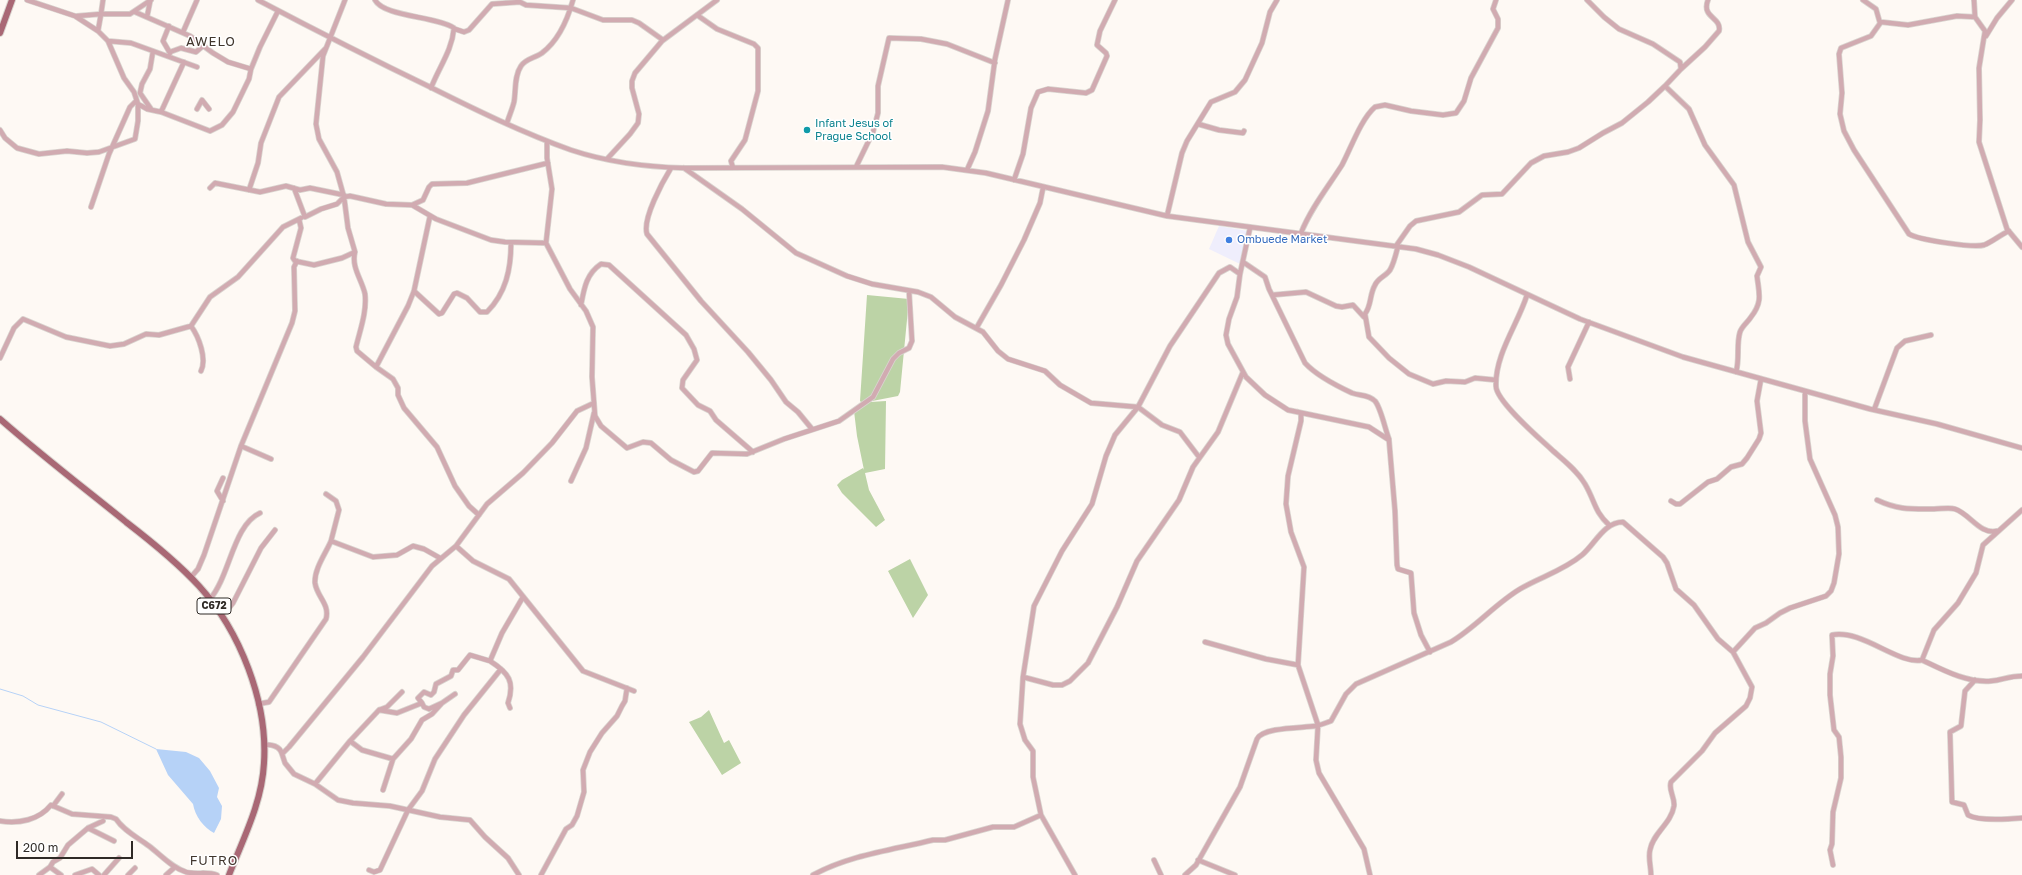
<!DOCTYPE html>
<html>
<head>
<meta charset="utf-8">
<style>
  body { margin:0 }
  #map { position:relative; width:2022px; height:875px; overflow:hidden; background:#fef9f4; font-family:"Golos Text",sans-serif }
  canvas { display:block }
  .scale { position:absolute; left:16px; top:841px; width:117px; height:18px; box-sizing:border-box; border:2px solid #2f2a26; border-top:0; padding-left:5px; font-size:12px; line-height:14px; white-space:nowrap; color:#2f2a26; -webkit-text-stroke:3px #fff; paint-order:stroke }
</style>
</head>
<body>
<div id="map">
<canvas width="2022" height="875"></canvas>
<div class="scale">200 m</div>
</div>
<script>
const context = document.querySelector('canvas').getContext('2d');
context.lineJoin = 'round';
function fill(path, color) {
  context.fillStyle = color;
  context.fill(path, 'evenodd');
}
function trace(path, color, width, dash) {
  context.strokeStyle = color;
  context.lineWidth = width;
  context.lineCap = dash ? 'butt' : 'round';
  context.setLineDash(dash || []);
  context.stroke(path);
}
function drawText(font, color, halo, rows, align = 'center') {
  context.font = font + ' "Golos Text",sans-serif';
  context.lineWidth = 3;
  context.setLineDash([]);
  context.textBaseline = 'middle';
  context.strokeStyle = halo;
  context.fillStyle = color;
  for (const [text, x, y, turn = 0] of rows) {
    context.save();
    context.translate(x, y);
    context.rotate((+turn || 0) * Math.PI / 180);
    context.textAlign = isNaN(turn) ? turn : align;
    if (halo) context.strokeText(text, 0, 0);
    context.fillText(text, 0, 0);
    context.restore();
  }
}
fill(new Path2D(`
  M1219,226L1248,231L1240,264L1209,249Z`), '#efeefc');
fill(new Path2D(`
  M867,295L909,299L900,392L898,396L862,403L860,401Z
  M886,401L885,469L865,473L869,490L885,520L876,527L842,493L837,485L842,480L863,468L864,470L857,436L854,411L870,402Z
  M910,559L928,595L913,618L888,571Z
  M709,710L724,743L729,740L741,763L722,775L689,722L701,717Z`), '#bcd3a6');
fill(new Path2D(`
  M156,749L186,752L199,758L210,771L219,788L217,797L222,806L221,819L214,833C204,828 195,816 193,804L168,775Z`), '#b6d2f7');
trace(new Path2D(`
  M0,689L23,696L38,705L101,722L156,749`), '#b6d2f7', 1);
const minor = new Path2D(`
  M27,0L75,16L98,31L108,41L124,78L134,92L138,104L147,109L161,112L210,131L222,125L233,112L249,79L251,69L260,47L278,11
  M258,0C315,30 372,59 430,87C476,110 523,133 571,150C607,162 647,167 684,168L942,167L986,173L1167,216L1416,249L1438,255L1469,267L1580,319L1683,357L1870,409L1937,424L2022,448
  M375,0C384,17 436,16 454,28C452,51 439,67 431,88
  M1587,0L1604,17L1619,29L1653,44L1680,62L1681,69L1665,86L1689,109L1705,145L1734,185L1748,242L1761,267L1757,276C1759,293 1763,302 1751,317C1748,322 1742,326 1740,332C1736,345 1740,359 1736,372
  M1863,0L1876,9L1880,23
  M1974,0L1975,17L1985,31L1979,68L1980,120L1979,142L2007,229L2022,247
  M135,12L190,36L213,53L228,62L251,69
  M697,15L717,29L754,44L758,48V91L745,140L731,161L733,168
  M77,16L101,14L103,0
  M147,17L150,2
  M1975,17L1957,16L1908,25L1881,22L1871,36L1841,48L1839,54L1842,93L1840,114L1844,131L1854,150L1909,234C1919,240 1973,248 1984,245C1992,242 2000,235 2009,231
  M169,26L163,41L170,53
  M455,29L464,32L469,30L492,4L520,2L526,5L571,8L603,20H632L639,23L663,40
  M98,31L101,14H130L151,0
  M183,32L197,0
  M1986,36L1997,18L2012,0
  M108,41L131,43L197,67
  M170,52L181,48L196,52L204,45
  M1681,69L1705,47L1719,31C1722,17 1701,18 1708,0
  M151,109L140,93L142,84L150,69L153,51
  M197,109L202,100L209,109
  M161,112L184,62
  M507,123C509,116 512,110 514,102C516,91 514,76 521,66C525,59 535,58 542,53C558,41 568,18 573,0
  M1198,124L1219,130L1243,133L1244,131
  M0,130L5,138L17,148L39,154L67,151L87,153L99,152L135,139L138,121V104
  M547,141V158L552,189L546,243L570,289L586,311L593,327L592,377L595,416L601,426L627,448L643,442L651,443L671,460L694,472L698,471L712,453L747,454L784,439L839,421L873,397L893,359L899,353L909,348L912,341L909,291
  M607,159L630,134L638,123L639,114L632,88V81L635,73L662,41L717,0
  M856,167L873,132L878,113V86L889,38L921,39L947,44L995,63
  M671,168C663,181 642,219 647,234L701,301L748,352L771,380L786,402L798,412L812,429
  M684,168L742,209L796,253L847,276L872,284L918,292L931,297L955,317L983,332L998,351L1008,359L1045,371L1060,385L1091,403L1138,407L1162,425L1180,432L1199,457
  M967,170L975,152L988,111L995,59L1008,0
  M1014,180L1023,154L1031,108L1038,92L1048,89L1086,93L1092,90L1107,56L1106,53L1097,45L1100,31L1115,0
  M210,188L215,183L260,192L286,186L300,190L310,188L344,195
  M294,188L305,217L321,209L337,204L344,197L350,196L386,204L412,205L436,219L491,240L505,242L546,243
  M249,190L258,163L261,143L279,97L325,49
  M412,205L423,200L429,187L432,184L467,183L548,163
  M91,207L109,154L130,107L136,101
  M430,216L414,291L408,306L376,367L393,379L398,388V395L404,408L437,447L455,486L469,506L479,515
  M1167,216L1182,153L1187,141L1211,102L1235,92L1245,80L1262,43L1270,12L1277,0
  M299,219L301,228L293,258L295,261L314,265L342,258L355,252L348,228L344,197L337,172L319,139L316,124L323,56L345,0
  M1250,228L1240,274L1237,297L1229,319L1226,335L1228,344L1246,377L1265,395L1288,410L1369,427L1389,440L1395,511L1397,565L1398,569L1411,573L1414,613L1421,635L1430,652
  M1301,233C1311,208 1328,187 1342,165C1351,148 1361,119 1375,107L1385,105L1411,111L1443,115L1456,113L1464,101L1471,78L1498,28V19L1493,9L1496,0
  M1396,246L1410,226L1416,221L1459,212L1482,195L1502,194L1531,163L1544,156L1568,152L1579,148L1603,133L1622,123L1648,102L1665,86
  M1398,246C1396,254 1394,263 1390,270C1386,276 1378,278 1375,285C1369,296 1372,304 1365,314L1369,337L1389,358L1409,374L1433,384L1446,381L1465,382L1475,378L1496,380
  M355,252C351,267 362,280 365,294C367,312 360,330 356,347L357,351L376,367
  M1243,262L1265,277L1269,289L1305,363C1316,375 1337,386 1352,393C1360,396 1368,394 1375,401C1381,408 1385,429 1389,439
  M414,291L439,314L442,313L454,294L457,293L467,298L480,312H487C506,293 511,269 511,243
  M1272,295L1306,292L1336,306L1342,307L1353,305L1364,317
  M1527,295C1518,324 1495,354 1496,386C1496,401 1539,438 1551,449C1563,460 1577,470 1585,484C1595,501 1594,511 1609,525
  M581,305C584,289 586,274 601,264L609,265L686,335L694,349L697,360L683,380L682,388L698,405L710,411L716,420L753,452
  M191,326L210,297L238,277L283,227L301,218
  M977,327L1001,285L1024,240L1040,203L1043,188
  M0,358L14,328L23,319L66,337L110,346L124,344L146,334L159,335L191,326C199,337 207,359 201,371
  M1570,379L1568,367L1589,322
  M1874,410L1897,348L1905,341L1931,335
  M1298,412L1301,414V421L1288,476L1286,504L1291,532L1304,567L1298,665L1318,725L1316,760L1319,773L1364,849L1370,875
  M241,446L292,323L295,311L294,267L297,261
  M571,481L586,448L594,413
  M326,494L336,501L339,510L331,541
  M1877,500C1898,510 1911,509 1934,509C1941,509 1949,507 1955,509C1970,514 1980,535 1997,531
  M223,501L217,491L223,478
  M1671,501L1676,504H1680L1708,482L1717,479L1731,467L1742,464L1747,458L1759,439L1761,433L1757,401L1761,379
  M456,546L473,561L509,579L583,671L634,691
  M191,577L198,569L204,555L241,446L271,459
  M210,599C230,576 233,525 260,513
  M220,614L229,608L233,603L261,548L275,530
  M1205,642L1266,659L1298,665
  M1733,652L1755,628L1766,623L1780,613L1790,608L1826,596L1831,591L1834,583L1839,554L1838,527L1835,515L1810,459L1805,421V391
  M1922,660C1943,670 1967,683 1991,681C2003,680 2008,676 2022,676
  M490,661C509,673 515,682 508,703L510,708
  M1023,677L1053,685H1062L1070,681L1088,663L1117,607L1137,561L1179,500L1193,467L1218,432L1243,372
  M1975,680L1965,691L1961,726L1950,732L1952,802L1964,805L1968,815C1978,821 2010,819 2022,818
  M402,692L387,707L379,710L397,713L422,703L418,698L424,692L431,695L434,692L436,684L451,676L453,670H458L470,655L490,661L502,633L523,597
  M442,703L455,694
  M258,704L269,702L326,619C330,604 317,597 315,583C314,569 326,553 331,541L373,557L397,555L413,546L424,549L440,558
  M379,710L350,741L362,750L393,759L411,739L422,720L432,714L442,703L429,709L424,707L422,703
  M264,745C271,744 280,746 282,754L289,747L363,657L432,566L456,546L487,504L523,473L552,443L577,411L594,403
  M282,754L285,763L294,774L315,784L338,800L353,803L390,806L440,817L470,820L485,837L508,858L519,875
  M315,784L350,741
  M383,790L393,759
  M53,806L62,794
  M0,821C19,824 39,820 51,805L72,814L111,817L116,819C124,831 137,837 149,846C161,855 171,867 186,872C196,875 207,871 217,875
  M88,828L114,841
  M1154,860L1161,875
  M1198,860L1235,875
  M1833,865L1830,850L1832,844L1833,812L1841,778V757L1839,737L1834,730L1830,695V674L1833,656L1832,635C1862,629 1898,665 1922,660L1934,630L1958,603L1976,573L1983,545L2022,510
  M50,867L53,862L60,858L68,845L88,828L103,821
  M369,870L374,872L380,870L408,810L422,791L435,759L464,715L501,669
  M39,875L50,867L61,875
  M75,875L92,869L99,875
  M104,875L119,858
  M128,875L135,868
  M166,875L175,867
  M541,875L566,829L572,825L577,816L584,792L583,770L590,752L602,733L617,716L622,706L625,701L627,688
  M813,875C850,855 892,850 933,840H945L993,827H1014L1041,815
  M1075,875L1041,815L1033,777V751L1025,740L1020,724L1023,677L1034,606L1062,551L1092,504L1106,456L1115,435L1138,407L1170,346L1219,273L1230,267L1240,274
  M1185,875L1196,865L1240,787L1257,739C1263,727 1302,728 1315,726C1321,725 1326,723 1331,721L1346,694L1356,684L1451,642C1476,627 1495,604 1520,589C1540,577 1563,571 1582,555C1595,544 1604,522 1623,522L1663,557L1667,563L1676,589L1694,605L1718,639L1733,652L1752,687L1750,698L1746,706L1715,733L1702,751L1671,782C1668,790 1675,797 1674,806C1671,824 1653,833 1650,850C1648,858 1651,867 1651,875`);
const major = new Path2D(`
  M0,33L12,0
  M0,419C41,455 84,488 126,522C152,542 177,562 199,586C240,631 268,702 264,763C262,803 243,839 229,875`);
trace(minor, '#d9d4cf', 6);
trace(major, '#d9d4cf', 8);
trace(minor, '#d1abb1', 4.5);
trace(major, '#a96875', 6);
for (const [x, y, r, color] of [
  [807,130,4,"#0f9aa8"],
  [1229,240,4,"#3f7fe0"]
]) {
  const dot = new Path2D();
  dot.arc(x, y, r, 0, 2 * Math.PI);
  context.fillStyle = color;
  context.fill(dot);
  trace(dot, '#fff', 1.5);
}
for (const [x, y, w] of [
  [214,606,34]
]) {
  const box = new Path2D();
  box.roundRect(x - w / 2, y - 8, w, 16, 3);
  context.fillStyle = '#fff';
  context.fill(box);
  trace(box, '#2f2a26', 1);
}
drawText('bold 10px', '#2f2a26', null, [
  ["C672",214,606]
]);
drawText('11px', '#0d838f', '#fff', [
  ["Infant Jesus of",815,124],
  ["Prague School",815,137]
], 'left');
drawText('11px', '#366cbe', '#fff', [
  ["Ombuede Market",1237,240]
], 'left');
context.letterSpacing = '1px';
drawText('13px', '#41362d', '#fff', [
  ["AWELO",211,42],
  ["FUTRO",214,861]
]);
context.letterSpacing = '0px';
</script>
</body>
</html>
